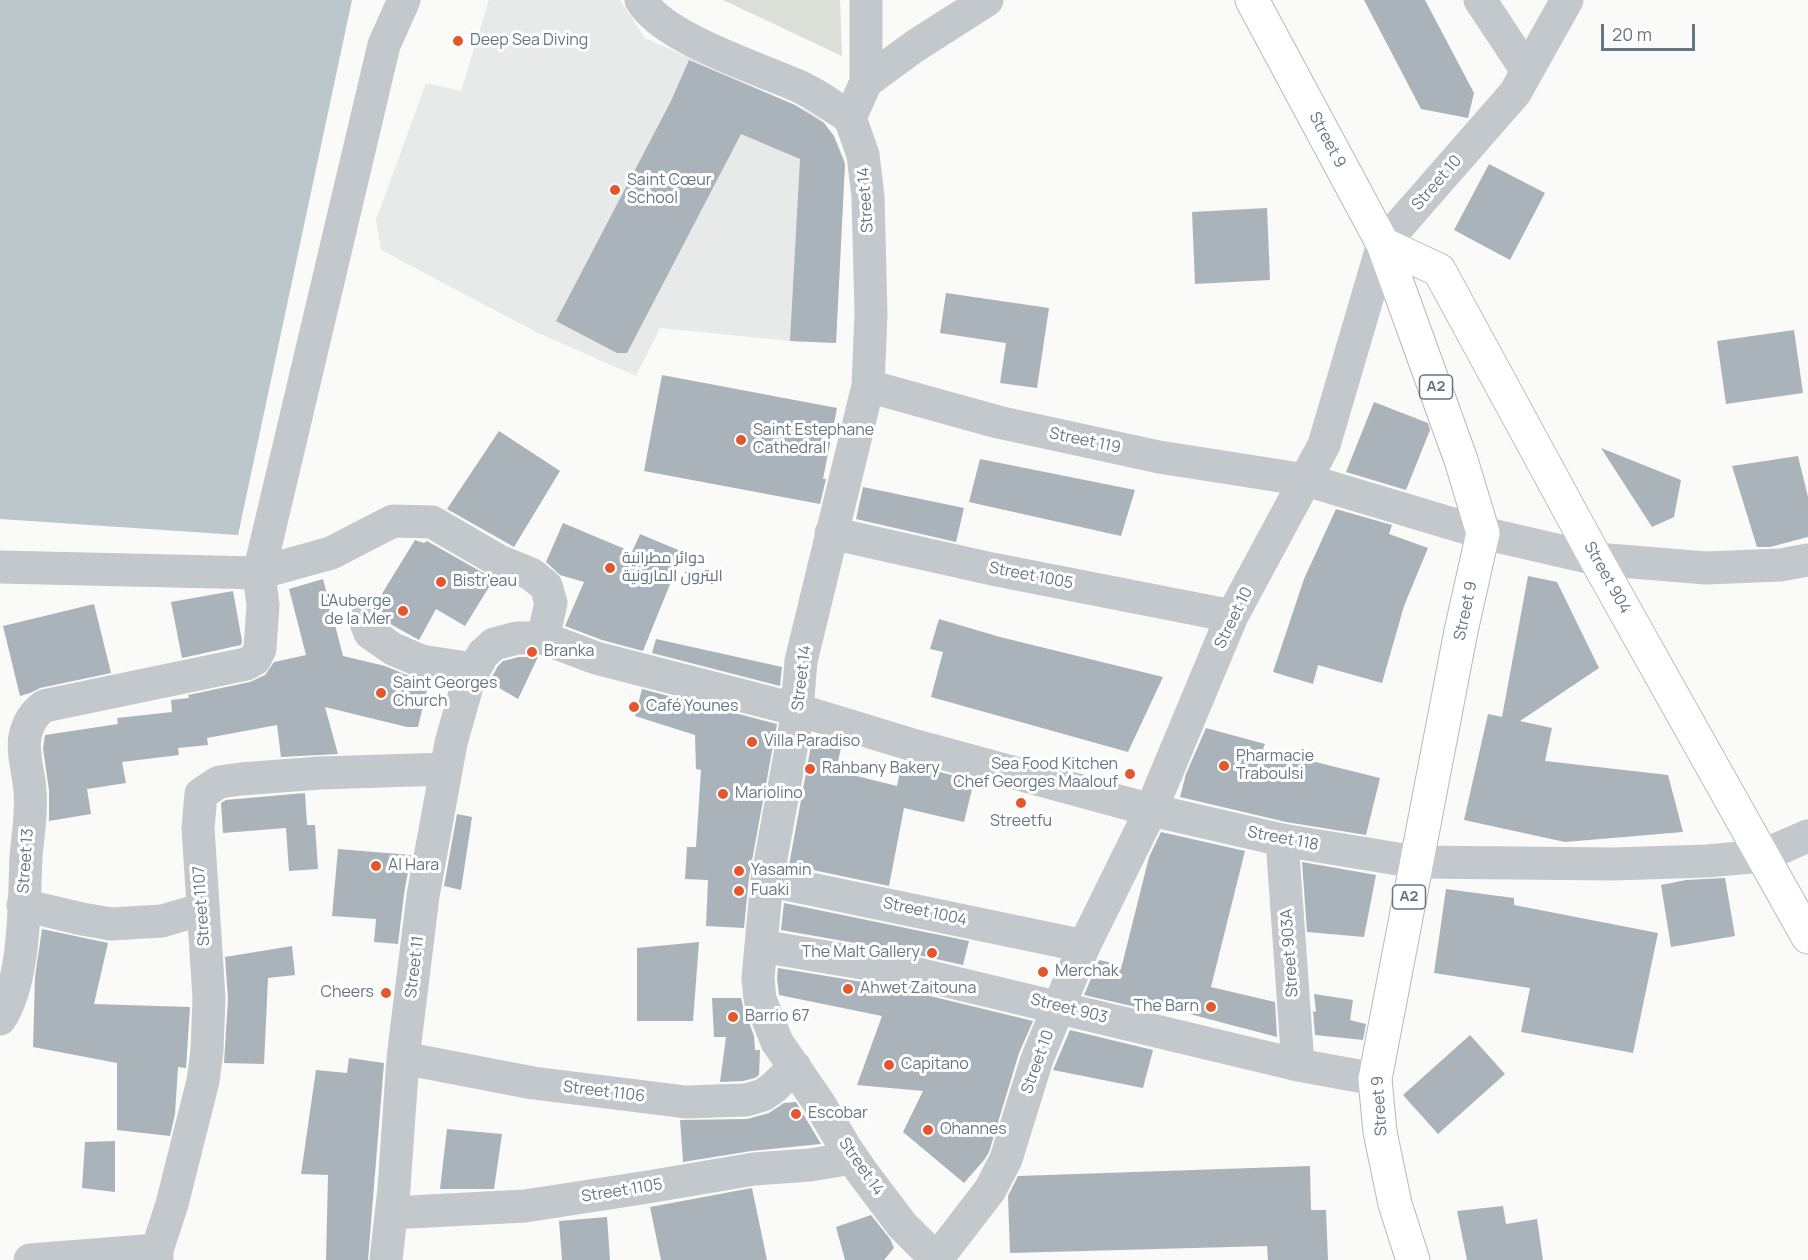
<!DOCTYPE html>
<html>
<head>
<meta charset="utf-8">
<style>
  body { margin:0 }
  #map { position:relative; width:1808px; height:1260px; overflow:hidden; background:#fafaf8; font-family:Manrope,sans-serif }
  canvas { display:block }
  .scale { position:absolute; left:1601px; top:24px; width:94px; height:27px; box-sizing:border-box; border:3px solid #657683; border-top:0; padding-left:8px; font-size:18px; line-height:21px; white-space:nowrap; color:#657683; -webkit-text-stroke:4px #fff; paint-order:stroke }
</style>
</head>
<body>
<div id="map">
<canvas width="1808" height="1260"></canvas>
<div class="scale">20 m</div>
</div>
<script>
const context = document.querySelector('canvas').getContext('2d');
context.lineJoin = 'round';
function fill(path, color) {
  context.fillStyle = color;
  context.fill(path, 'evenodd');
}
function trace(path, color, width, dash) {
  context.strokeStyle = color;
  context.lineWidth = width;
  context.lineCap = dash ? 'butt' : 'round';
  context.setLineDash(dash || []);
  context.stroke(path);
}
function drawText(font, color, halo, rows, align = 'center') {
  context.font = font + ' Manrope,Cairo,sans-serif';
  context.lineWidth = 6;
  context.setLineDash([]);
  context.textBaseline = 'middle';
  context.strokeStyle = halo;
  context.fillStyle = color;
  for (const [text, x, y, turn = 0] of rows) {
    context.save();
    context.translate(x, y);
    context.rotate((+turn || 0) * Math.PI / 180);
    context.textAlign = isNaN(turn) ? turn : align;
    if (halo) context.strokeText(text, 0, 0);
    context.fillText(text, 0, 0);
    context.restore();
  }
}
fill(new Path2D(`
  M489,0H620L645,38L819,116L834,136L845,160L836,343L790,341L660,328L636,376L536,332L381,250L376,220L426,83L461,91Z`), '#e8e9e9');
fill(new Path2D(`
  M723,0H840L842,56Z`), '#dadfd7');
fill(new Path2D(`
  M0,0H352L238,535L0,519Z`), '#bbc7cb');
fill(new Path2D(`
  M1364,0H1425L1474,93L1468,118L1421,109Z
  M689,60L795,105L824,123L834,136L845,164L836,343L790,341L800,159L741,134L627,353H617L556,321L671,101Z
  M1489,164L1545,193L1510,260L1454,230Z
  M1267,208L1270,280L1195,284L1192,212Z
  M946,293L1049,308L1037,388L1000,383L1006,343L940,333Z
  M1794,330L1803,393L1726,404L1717,341Z
  M662,375L837,408L823,479H826L820,504L644,471Z
  M1374,402L1428,423L1430,430L1406,490L1346,472Z
  M499,431L560,471L514,547L447,509Z
  M1601,448L1681,480L1674,517L1652,527Z
  M1798,456L1808,497V537L1770,547H1757L1732,466Z
  M980,459L1135,490L1121,536L969,502Z
  M863,487L964,508L956,542L856,519Z
  M1336,509L1392,525L1389,534L1428,548L1404,606L1382,683L1318,665L1313,684L1273,672L1304,579Z
  M563,523L632,552L640,534L683,552L643,651L602,640L565,626L584,582L560,575L546,562Z
  M415,540L424,543L427,541L494,579L465,626L436,609L419,640L385,621L382,613L375,605Z
  M1528,576L1557,582L1599,668L1520,721L1552,728L1545,761L1668,775L1683,832L1565,842L1464,820L1488,714L1502,717Z
  M323,579L343,656L385,666L414,678L429,681L418,727H407L325,707L338,754L281,757L277,725L207,738L208,745L178,748L179,755L122,762L126,783L87,789L91,814L49,821V790L43,749L45,735L118,724L117,718L172,712L171,700L189,698L188,695L250,682L265,675L274,662L306,655L289,589Z
  M233,591L242,641L241,645L182,658L171,602Z
  M94,604L111,673L40,688L30,693L20,696L3,626Z
  M939,619L1000,637L1163,677L1128,752L931,697L943,652L930,649Z
  M656,639L782,667L780,686L652,653Z
  M519,657H538L518,699L489,682L498,666L503,661Z
  M642,689L777,724L749,877L744,928L706,926L708,880L685,879L687,847H696L701,770L696,769L695,735L635,716Z
  M1206,728L1265,744L1263,749L1380,778L1366,835L1286,822L1180,797L1186,774Z
  M813,735L842,743L836,771L897,786L902,762L974,781L964,822L904,808L889,886L789,865Z
  M305,793L307,825H315L318,869L289,871L286,828L223,833L221,803L226,800Z
  M457,814L472,817L461,890L444,886Z
  M1161,832L1245,851L1211,987L1275,1002L1277,1037L1163,1007L1162,1013L1084,995L1099,960L1122,965L1149,857Z
  M338,849L411,855L404,894L398,944L374,942L376,919L332,916Z
  M1302,862L1376,875L1364,937L1307,932Z
  M1725,878L1735,936L1671,947L1661,885L1686,880Z
  M1446,889L1514,898V905L1658,933L1633,1053L1521,1032L1530,988L1434,973Z
  M784,903L969,941L963,965L900,951L781,930Z
  M42,929L108,943L94,1004L190,1007L186,1068L178,1067L175,1114L170,1136L117,1130V1063L33,1047L35,977Z
  M699,942L693,1021H637V948Z
  M292,946L295,975L268,978L264,1064L224,1063L228,999L225,957Z
  M778,968L893,987L1033,1021L1019,1053L989,1152L984,1160L964,1183L903,1132L923,1091L857,1085L882,1016L779,995L777,978Z
  M1314,994L1353,1000L1350,1020L1366,1024L1363,1040L1315,1035L1313,1011L1316,1012Z
  M712,998H741L743,1006L754,1036L755,1050H760L759,1075L755,1078L743,1081L720,1082L726,1037H714Z
  M1070,1030L1153,1050L1143,1088L1053,1070Z
  M1470,1035L1505,1074L1438,1134L1403,1095Z
  M349,1058L384,1063L368,1260H326L328,1175L301,1174L316,1070L347,1073Z
  M796,1102L821,1144L751,1151L683,1162L680,1120L747,1119L769,1113L784,1103Z
  M447,1129L502,1134L494,1189H440Z
  M115,1141V1192L82,1188L85,1142Z
  M1310,1166L1311,1210H1326L1328,1260H1268L1267,1246L1010,1253L1008,1196L1018,1176Z
  M752,1188L767,1260H661L650,1207Z
  M1503,1206L1506,1224L1537,1219L1543,1260H1467L1457,1211Z
  M871,1215L890,1239L894,1248L884,1260H845L836,1227Z
  M607,1217L610,1260H562L559,1221Z`), '#aab3b9');
const major = new Path2D(`
  M1252,0L1383,244L1461,460L1483,533L1461,631L1375,1079L1380,1132L1395,1204L1413,1260
  M1383,244L1439,270L1596,559L1808,937`);
trace(major, '#b5babe', 35);
trace(new Path2D(`
  M641,0C661,37 757,68 796,85C816,94 833,106 850,118
  M1480,0L1527,71
  M866,82V0
  M850,118L863,155L868,197L871,314L868,386L801,661L796,722L767,880L758,978L760,999L777,1042L819,1103L845,1147L862,1172L902,1225L937,1260
  M850,118L866,82L915,46L987,0
  M868,386L998,422L1159,457L1306,480L1483,533L1596,559L1706,568L1780,565L1808,560
  M831,533L992,569L1232,616
  M0,567L259,573L384,45L404,0
  M365,620L370,633L393,649L421,661L474,669
  M1282,840L1298,1065
  M767,880L1084,946
  M23,905L82,919L111,924L162,921L203,909
  M761,946L897,969L1298,1065L1375,1079
  M0,1019C26,980 24,902 26,856C28,835 32,812 30,791C29,773 22,754 25,736C28,723 33,714 44,706L246,664L255,659L260,649L263,605L259,573L331,553L393,521L432,522L499,561L531,574L546,586L551,603L543,638
  M403,1058L533,1083L686,1102L746,1100L763,1095L773,1088L795,1067
  M391,1213L525,1206L648,1187L754,1169L810,1165L852,1158
  M30,1260L157,1250
  M157,1260V1250L172,1204L203,1081L207,1051L209,998L198,828L201,794L219,782L241,779L320,773L446,769
  M386,1260L394,1188L403,1058L423,896L451,743L469,679L483,654L494,644L517,638H543L596,658L798,710L916,746L1151,810L1282,840L1416,862L1614,864L1707,861L1762,856L1808,836
  M936,1260L990,1190L1006,1159L1037,1059L1084,946L1151,810L1232,616L1324,445L1383,244L1515,93L1567,0`), '#c3c8cc', 33);
trace(major, '#fff', 33);
for (const [x, y, r, color] of [
  [458,41,6,"#e4572e"],
  [615,190,6,"#e4572e"],
  [741,440,6,"#e4572e"],
  [610,568,6,"#e4572e"],
  [441,582,6,"#e4572e"],
  [403,611,6,"#e4572e"],
  [532,652,6,"#e4572e"],
  [381,693,6,"#e4572e"],
  [634,707,6,"#e4572e"],
  [752,742,6,"#e4572e"],
  [1224,766,6,"#e4572e"],
  [810,769,6,"#e4572e"],
  [1130,774,6,"#e4572e"],
  [723,794,6,"#e4572e"],
  [1021,803,6,"#e4572e"],
  [376,866,6,"#e4572e"],
  [739,871,6,"#e4572e"],
  [739,891,6,"#e4572e"],
  [932,953,6,"#e4572e"],
  [1043,972,6,"#e4572e"],
  [848,989,6,"#e4572e"],
  [386,993,6,"#e4572e"],
  [1211,1007,6,"#e4572e"],
  [733,1017,6,"#e4572e"],
  [889,1065,6,"#e4572e"],
  [796,1114,6,"#e4572e"],
  [928,1130,6,"#e4572e"]
]) {
  const dot = new Path2D();
  dot.arc(x, y, r, 0, 2 * Math.PI);
  context.fillStyle = color;
  context.fill(dot);
  trace(dot, '#fff', 2);
}
for (const [x, y, w] of [
  [1436,387,33],
  [1409,897,33]
]) {
  const box = new Path2D();
  box.roundRect(x - w / 2, y - 12, w, 24, 4.5);
  context.fillStyle = '#fff';
  context.fill(box);
  trace(box, '#657683', 1.5);
}
drawText('bold 15px', '#657683', null, [
  ["A2",1436,387],
  ["A2",1409,897]
]);
drawText('16px', '#657683', '#fff', [
  ["Deep Sea Diving",470,41],
  ["Saint Cœur",627,181],
  ["School",627,199],
  ["Saint Estephane",753,431],
  ["Cathedral",753,449],
  ["دوائر مطرانية",622,559],
  ["البترون المارونية",622,577],
  ["Bistr'eau",453,582],
  ["L'Auberge",391,602,"right"],
  ["de la Mer",391,620,"right"],
  ["Branka",544,652],
  ["Saint Georges",393,684],
  ["Church",393,702],
  ["Café Younes",646,707],
  ["Villa Paradiso",764,742],
  ["Pharmacie",1236,757],
  ["Traboulsi",1236,775],
  ["Sea Food Kitchen",1118,765,"right"],
  ["Chef Georges Maalouf",1118,783,"right"],
  ["Rahbany Bakery",822,769],
  ["Mariolino",735,794],
  ["Streetfu",1021,822,"center"],
  ["Al Hara",388,866],
  ["Yasamin",751,871],
  ["Fuaki",751,891],
  ["The Malt Gallery",920,953,"right"],
  ["Merchak",1055,972],
  ["Ahwet Zaitouna",860,989],
  ["Cheers",374,993,"right"],
  ["The Barn",1199,1007,"right"],
  ["Barrio 67",745,1017],
  ["Capitano",901,1065],
  ["Escobar",808,1114],
  ["Ohannes",940,1130]
], 'left');
drawText('16px', '#657683', '#fff', [
  ["Street 9",1327,140,62],
  ["Street 10",1437,183,-49],
  ["Street 14",866,200,-94],
  ["Street 119",1085,441,12],
  ["Street 1005",1031,576,11],
  ["Street 904",1607,578,61],
  ["Street 9",1466,611,-78],
  ["Street 10",1234,618,-64],
  ["Street 14",802,678,-83],
  ["Street 118",1283,839,11],
  ["Street 13",26,861,-86],
  ["Street 1107",202,906,-94],
  ["Street 1004",925,912,12],
  ["Street 903A",1290,953,-94],
  ["Street 11",415,967,-83],
  ["Street 903",1069,1009,14],
  ["Street 10",1038,1062,-70],
  ["Street 1106",604,1092,7],
  ["Street 9",1380,1106,-94],
  ["Street 14",861,1167,55],
  ["Street 1105",622,1191,-9]
]);
</script>
</body>
</html>
